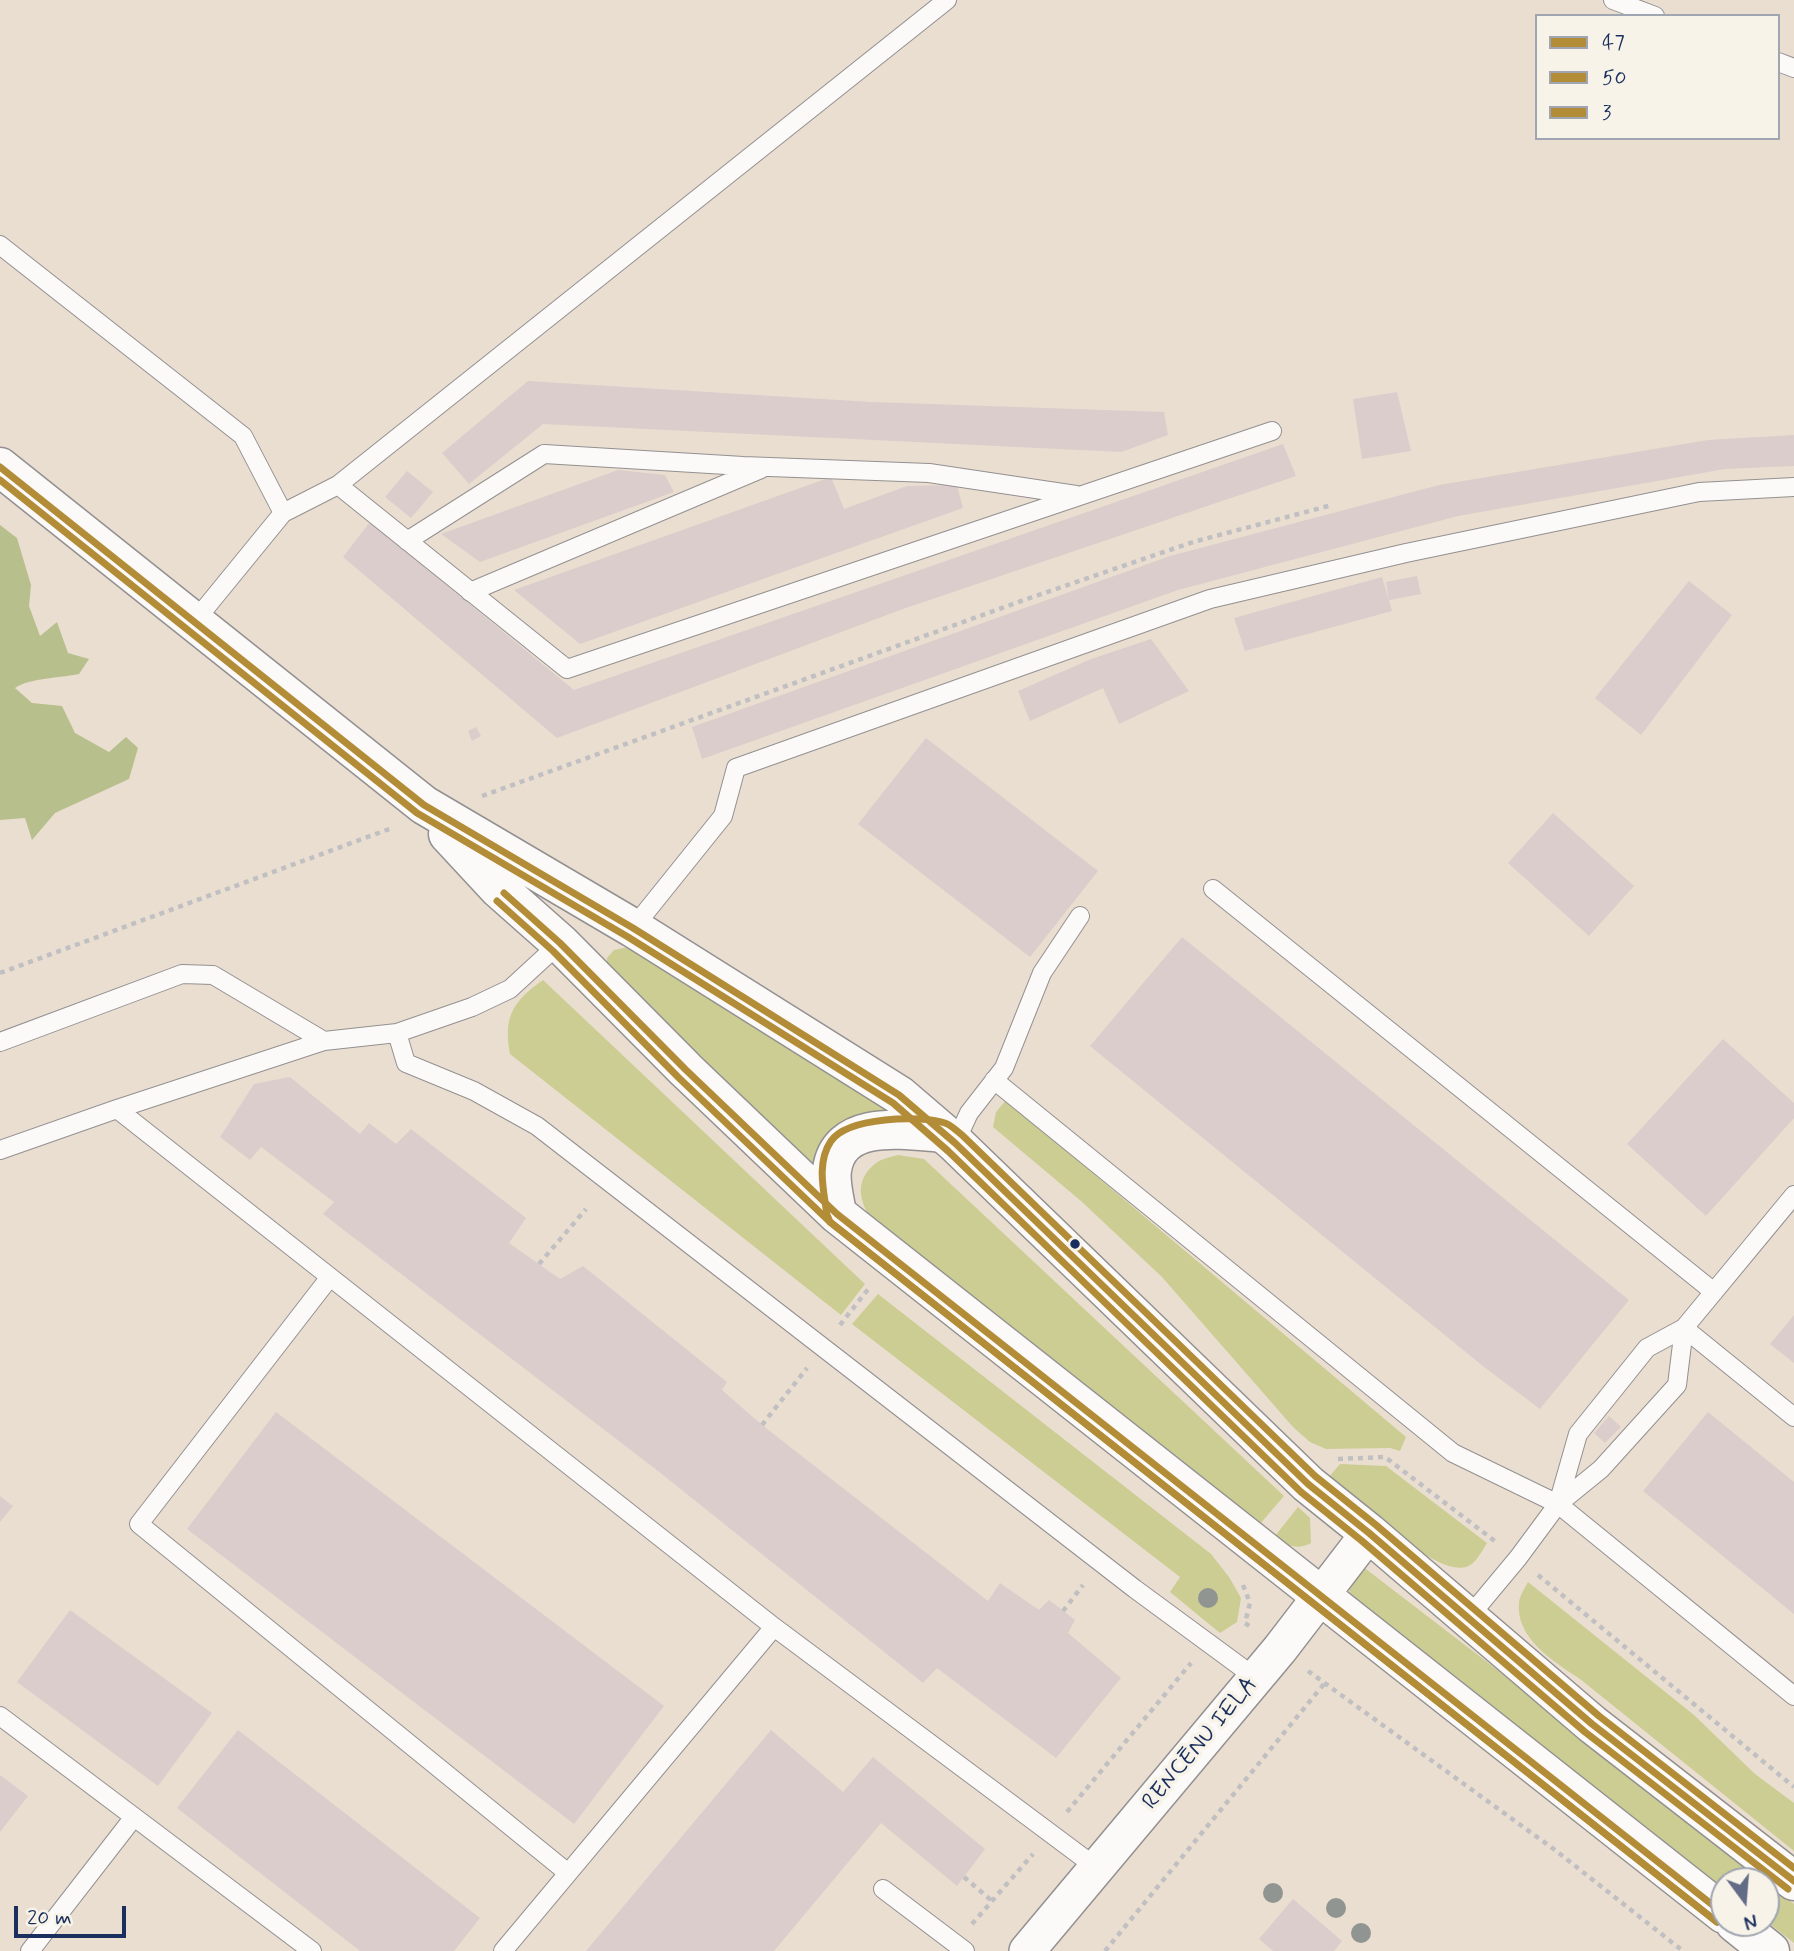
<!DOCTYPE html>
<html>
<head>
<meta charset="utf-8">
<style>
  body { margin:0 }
  #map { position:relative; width:1794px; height:1951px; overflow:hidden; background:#eaded0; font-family:Mynerve,sans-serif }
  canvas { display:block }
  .legend { position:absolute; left:1535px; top:14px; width:245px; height:126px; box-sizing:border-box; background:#f7f3e8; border:2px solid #9fa5b1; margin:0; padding:9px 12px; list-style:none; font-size:21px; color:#1b2f5e }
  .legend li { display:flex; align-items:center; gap:14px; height:35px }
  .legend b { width:35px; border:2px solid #9fa5b1 }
  .north { position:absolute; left:1710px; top:1867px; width:70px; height:70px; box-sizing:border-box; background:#f7f3e8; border:2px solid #9fa5b1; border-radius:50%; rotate:164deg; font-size:19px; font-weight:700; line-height:28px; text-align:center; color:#1b2f5e }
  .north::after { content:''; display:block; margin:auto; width:24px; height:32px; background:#636c86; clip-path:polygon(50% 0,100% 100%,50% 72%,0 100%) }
  .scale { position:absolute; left:14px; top:1906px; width:112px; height:32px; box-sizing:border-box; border:4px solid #1b2f5e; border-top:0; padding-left:9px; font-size:21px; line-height:24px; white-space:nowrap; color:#1b2f5e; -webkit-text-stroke:5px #f7f3e8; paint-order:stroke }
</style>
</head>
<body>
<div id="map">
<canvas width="1794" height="1951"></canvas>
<ul class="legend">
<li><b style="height:9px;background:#b38c38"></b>47</li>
<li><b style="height:9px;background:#b38c38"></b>50</li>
<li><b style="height:9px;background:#b38c38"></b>3</li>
</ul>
<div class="north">N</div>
<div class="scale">20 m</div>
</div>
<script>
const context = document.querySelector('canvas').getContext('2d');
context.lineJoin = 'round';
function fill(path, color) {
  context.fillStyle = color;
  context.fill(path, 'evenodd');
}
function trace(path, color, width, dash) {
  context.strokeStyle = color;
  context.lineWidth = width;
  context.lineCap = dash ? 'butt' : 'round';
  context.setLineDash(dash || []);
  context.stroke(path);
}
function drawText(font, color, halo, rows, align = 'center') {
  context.font = font + ' Mynerve,sans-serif';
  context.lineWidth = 7;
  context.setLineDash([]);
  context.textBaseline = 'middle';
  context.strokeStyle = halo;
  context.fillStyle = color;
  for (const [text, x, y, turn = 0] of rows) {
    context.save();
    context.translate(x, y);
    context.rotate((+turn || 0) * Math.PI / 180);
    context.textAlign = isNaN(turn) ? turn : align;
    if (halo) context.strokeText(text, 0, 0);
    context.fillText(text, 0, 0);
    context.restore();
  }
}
fill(new Path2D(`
  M628,947L889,1109L860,1115L813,1168L607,972V958L614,950Z
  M543,980L865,1284L841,1315L510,1054C503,1017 513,1001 543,980Z
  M1006,1100L1406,1437L1400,1451L1390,1448L1326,1449L1310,1442L1293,1427L1162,1277L1081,1201L993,1127L996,1112Z
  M898,1155L924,1159L1284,1496L1260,1524L872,1220C859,1201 854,1180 876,1163C881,1159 891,1157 898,1155Z
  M878,1294L1211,1554L1229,1577L1241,1598L1237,1622L1220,1633L1170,1592L1180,1577L852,1324Z
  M1340,1464L1386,1466L1487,1543C1481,1552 1476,1564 1466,1567C1433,1576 1354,1498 1329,1477Z
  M1298,1507L1310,1518L1311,1543C1296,1551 1287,1545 1275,1536Z
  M1362,1566L1586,1738L1765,1881H1724V1889L1350,1594L1348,1582Z
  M1528,1582L1694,1715L1755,1774L1794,1803V1851L1580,1679C1554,1662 1515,1638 1519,1602C1520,1595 1525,1588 1528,1582Z
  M1766,1882L1794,1904V1943L1766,1921Z`), '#cccd93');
fill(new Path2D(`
  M0,525L17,538L31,585L29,606L40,636L57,622L68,653L89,659L79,674C60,678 29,678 15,688L32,703L62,706L75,733L109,752L126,737L138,748L129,779L55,813L32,840L25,818L0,820Z`), '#b7bf8d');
fill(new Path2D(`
  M528,381L871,402L1164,412L1168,435L1121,452L543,424L469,484L442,453Z
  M1397,392L1411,451L1362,459L1353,399Z
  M1794,435V466L1725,469L1458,516L1178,590L702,759L692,727L1170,556L1439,485L1708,440Z
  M1283,444L1296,476L903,609L557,738L343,557L370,522L574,690Z
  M618,470L665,475L674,492L480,562L441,534Z
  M407,471L433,492L411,518L385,497Z
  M831,477L844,509L907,486L957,485L963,508L580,644L514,590Z
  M1417,576L1421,594L1389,600L1392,611L1245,651L1234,618L1382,577L1389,600L1386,582Z
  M1689,581L1732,615L1641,735L1595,698Z
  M1151,639L1189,691L1119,724L1103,688L1030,721L1018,691L1091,659Z
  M476,727L481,736L472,741L468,731Z
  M926,738L1098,871L1030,957L858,824Z
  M1553,813L1634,886L1589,936L1508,863Z
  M1182,937L1629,1300L1540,1409L1484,1367L1090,1046Z
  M1723,1039L1794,1103V1118L1706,1216L1627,1144Z
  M290,1077L360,1134L369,1123L396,1144L411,1129L526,1218L509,1243L560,1279L583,1266L727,1382L722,1390L762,1425L988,1601L1000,1583L1039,1610L1049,1600L1075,1620L1068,1633L1121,1678L1056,1758L937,1668L923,1683L658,1471L323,1214L334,1202L261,1147L250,1160L220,1137L254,1084Z
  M1794,1315V1363L1770,1344Z
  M276,1412L664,1706L574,1824L187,1529Z
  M1708,1412L1794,1482V1614L1643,1491Z
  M1609,1416L1621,1427L1605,1443L1594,1433Z
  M0,1496L13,1506L0,1522Z
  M70,1610L212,1713L158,1786L17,1682Z
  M238,1730L480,1918L454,1951H360L177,1808Z
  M771,1730L843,1792L873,1757L985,1849L957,1886L881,1823L774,1951H586Z
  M0,1775L28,1796L0,1832Z
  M1293,1899L1342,1941L1334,1951H1273L1259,1939Z`), '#dbcdcb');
const service = new Path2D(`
  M1613,0L1655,16
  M1778,62L1794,68
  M0,245L243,436L283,513
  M338,485L567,669L1272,431
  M407,541L544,454L743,466L929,473L1076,495
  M470,592L761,469
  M194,622L283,513L338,485L947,0
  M1213,889L1714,1292
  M633,928L723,816L736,768L1210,599L1406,553L1699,492L1794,487
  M560,943L510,989L472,1007L397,1033L406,1063L474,1091L537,1126L1135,1589L1256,1678
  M0,1042L182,974L213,975L324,1041
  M994,1080L1453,1453L1558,1504L1794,1696
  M117,1109L324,1041L397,1033
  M955,1143L969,1113L1004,1068L1042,973L1080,916
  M0,1150L117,1109L774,1627L1097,1868
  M1794,1195L1684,1328L1794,1417
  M330,1277L139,1524L568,1873
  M1558,1504L1578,1434L1647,1348L1684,1328
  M1468,1618L1518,1558L1558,1504L1601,1469L1677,1385L1684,1328
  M0,1716L312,1951
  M883,1889L965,1951
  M30,1951L134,1817
  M503,1951L774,1627`);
const minor = new Path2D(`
  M1027,1951L1280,1649L1369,1533`);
const secondary = new Path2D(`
  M0,467L424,805L633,928L899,1095L955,1143L1308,1484L1369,1533L1592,1724L1794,1881
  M448,834L499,889L560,943L686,1070L837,1214L1724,1914
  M837,1214C835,1200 830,1183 832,1170C839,1118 905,1130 942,1133
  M1735,1923L1770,1951`);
trace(service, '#939091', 20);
trace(minor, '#939091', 38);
trace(secondary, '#939091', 41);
trace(new Path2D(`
  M482,796L1024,600L1193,542L1332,505
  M0,973L392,828
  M539,1264L586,1209
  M840,1325L869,1288
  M762,1425L807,1368
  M1338,1459L1385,1457L1496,1542
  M1538,1575L1794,1787
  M1243,1585L1250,1603L1245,1623L1251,1627
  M1063,1611L1083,1585
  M1308,1671L1555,1850L1683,1951
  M1067,1812L1191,1663
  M964,1877L992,1901
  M972,1924L1033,1854
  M1105,1951L1324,1684`), '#c0bfc2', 4.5, [5, 5]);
trace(service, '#fcfaf8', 18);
trace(minor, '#fcfaf8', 35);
trace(secondary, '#fcfaf8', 38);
trace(new Path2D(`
  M0,467L424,805L633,928L899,1095L955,1143L1308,1484L1369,1533L1592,1724L1794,1881
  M504,893L560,943L686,1070L837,1214L1724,1914`), '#b38c38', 7);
trace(new Path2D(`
  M0,480L417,813L628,937L893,1103L948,1151L1301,1492L1362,1541L1585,1732L1788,1889
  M497,901L553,951L679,1078L830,1222L1717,1922`), '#b38c38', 7);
trace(new Path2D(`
  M1717,1922L830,1222L827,1215C824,1192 816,1163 831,1141C848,1117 920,1115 945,1123C951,1125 957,1131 962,1135L1315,1476L1376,1525L1599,1716L1794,1868`), '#b38c38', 7);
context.fillStyle = '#919592';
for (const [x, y] of [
  [1208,1598],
  [1273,1893],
  [1336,1908],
  [1361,1933]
]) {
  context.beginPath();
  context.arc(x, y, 10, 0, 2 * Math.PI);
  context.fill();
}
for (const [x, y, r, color] of [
  [1075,1244,6,"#1b2f5e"]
]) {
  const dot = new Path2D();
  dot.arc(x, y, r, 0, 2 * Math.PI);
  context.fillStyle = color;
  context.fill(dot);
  trace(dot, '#f7f3e8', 2.5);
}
drawText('23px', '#1b2f5e', '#f7f3e8', [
  ["RENCĒNU IELA",1201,1744,-50]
]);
</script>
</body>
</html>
